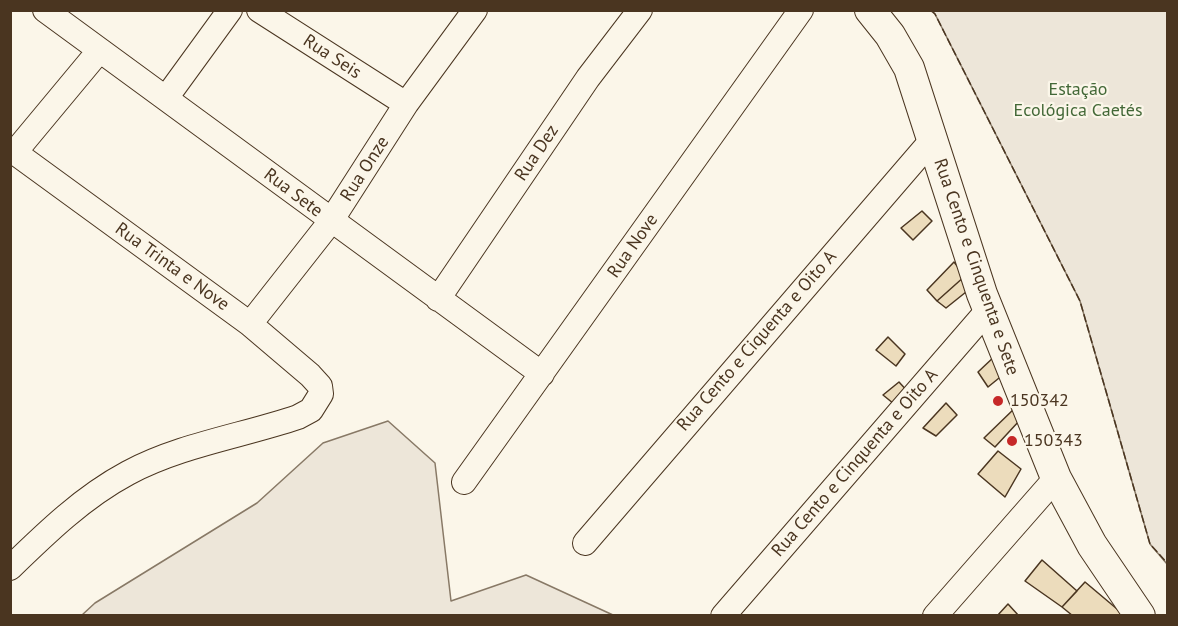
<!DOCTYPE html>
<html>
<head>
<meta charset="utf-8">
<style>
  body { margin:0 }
  #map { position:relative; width:1178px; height:626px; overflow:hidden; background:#fbf6e9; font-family:"PT Sans",sans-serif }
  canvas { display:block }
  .frame { position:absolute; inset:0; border:12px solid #4a3520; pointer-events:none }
</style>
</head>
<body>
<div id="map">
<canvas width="1178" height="626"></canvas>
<div class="frame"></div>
</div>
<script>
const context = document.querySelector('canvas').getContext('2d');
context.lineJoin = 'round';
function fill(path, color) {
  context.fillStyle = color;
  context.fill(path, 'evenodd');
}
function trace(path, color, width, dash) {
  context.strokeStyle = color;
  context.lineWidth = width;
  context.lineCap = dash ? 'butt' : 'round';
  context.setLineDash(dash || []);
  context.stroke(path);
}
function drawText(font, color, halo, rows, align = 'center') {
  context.font = font + ' "PT Sans",sans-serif';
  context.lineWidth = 4.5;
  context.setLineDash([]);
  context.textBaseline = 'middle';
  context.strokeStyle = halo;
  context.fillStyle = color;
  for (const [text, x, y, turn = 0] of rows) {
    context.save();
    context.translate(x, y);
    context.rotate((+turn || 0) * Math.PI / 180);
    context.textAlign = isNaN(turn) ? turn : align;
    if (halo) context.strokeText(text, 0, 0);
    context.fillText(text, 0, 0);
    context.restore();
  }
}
const green = new Path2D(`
  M931,11H1167V564L1150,544L1080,301L935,14Z
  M388,421L435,463L451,601L526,575L613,615H82L95,603L257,503L323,443Z`);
fill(green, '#ede6d9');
trace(green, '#887966', 1.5);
const building = new Path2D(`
  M922,211L932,221L913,240L901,228Z
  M954,262L965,276L937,301L927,290Z
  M965,276L971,288L946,308L937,301Z
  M888,337L905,354L896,366L876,350Z
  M996,355L1004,374L988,387L978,372Z
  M899,382L910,394L899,408L883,395Z
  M946,403L957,415L936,436L923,428Z
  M1016,407L1020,420L995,447L984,438Z
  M998,451L1021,469L1005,497L978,474Z
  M1042,560L1077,591L1062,607L1025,581Z
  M1085,582L1123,614L1121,616H1073L1062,607Z
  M1008,604L1019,616H997Z`);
fill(building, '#ecdcbc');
trace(building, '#4a3520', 1.5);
const minor = new Path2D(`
  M45,10L542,374
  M259,10L406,104
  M166,98L230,10
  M10,149L250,324L310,375L320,386L321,394L311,410L298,417C242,436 180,445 128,473C83,497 46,533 10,568
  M15,152L99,51
  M438,299L588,78L640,10
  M250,324L331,221L406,104L475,10
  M464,482L801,10
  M585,543L932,140
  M723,616L988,310
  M935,616L1056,478`);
const major = new Path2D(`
  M870,10L890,35L909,68L982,294L1056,478L1092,545L1140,616`);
trace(minor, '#4a3520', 26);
trace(major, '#4a3520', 32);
trace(minor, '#fbf6e9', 24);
trace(major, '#fbf6e9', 30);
trace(new Path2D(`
  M931,10L935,14L1080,301L1150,544L1168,564`), '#4a3520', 1.5, [8, 3]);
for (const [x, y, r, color] of [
  [998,401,6,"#c62828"],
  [1012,441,6,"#c62828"]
]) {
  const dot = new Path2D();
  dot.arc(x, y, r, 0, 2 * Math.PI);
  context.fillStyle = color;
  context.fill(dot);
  trace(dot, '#fbf6e9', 2);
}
drawText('18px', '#4a3520', '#fbf6e9', [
  ["Rua Seis",332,57,33],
  ["Rua Dez",537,153,-56],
  ["Rua Onze",365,169,-57],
  ["Rua Sete",293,193,37],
  ["Rua Nove",633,246,-55],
  ["Rua Trinta e Nove",172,267,36],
  ["Rua Cento e Cinquenta e Sete",976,267,71],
  ["Rua Cento e Ciquenta e Oito A",757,341,-49],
  ["Rua Cento e Cinquenta e Oito A",855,463,-49]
]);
drawText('18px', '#436837', '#fbf6e9', [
  ["Estação",1078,90],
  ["Ecológica Caetés",1078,111]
]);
drawText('18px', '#4a3520', '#fbf6e9', [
  ["150342",1010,401],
  ["150343",1024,441]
], 'left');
</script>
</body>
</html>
